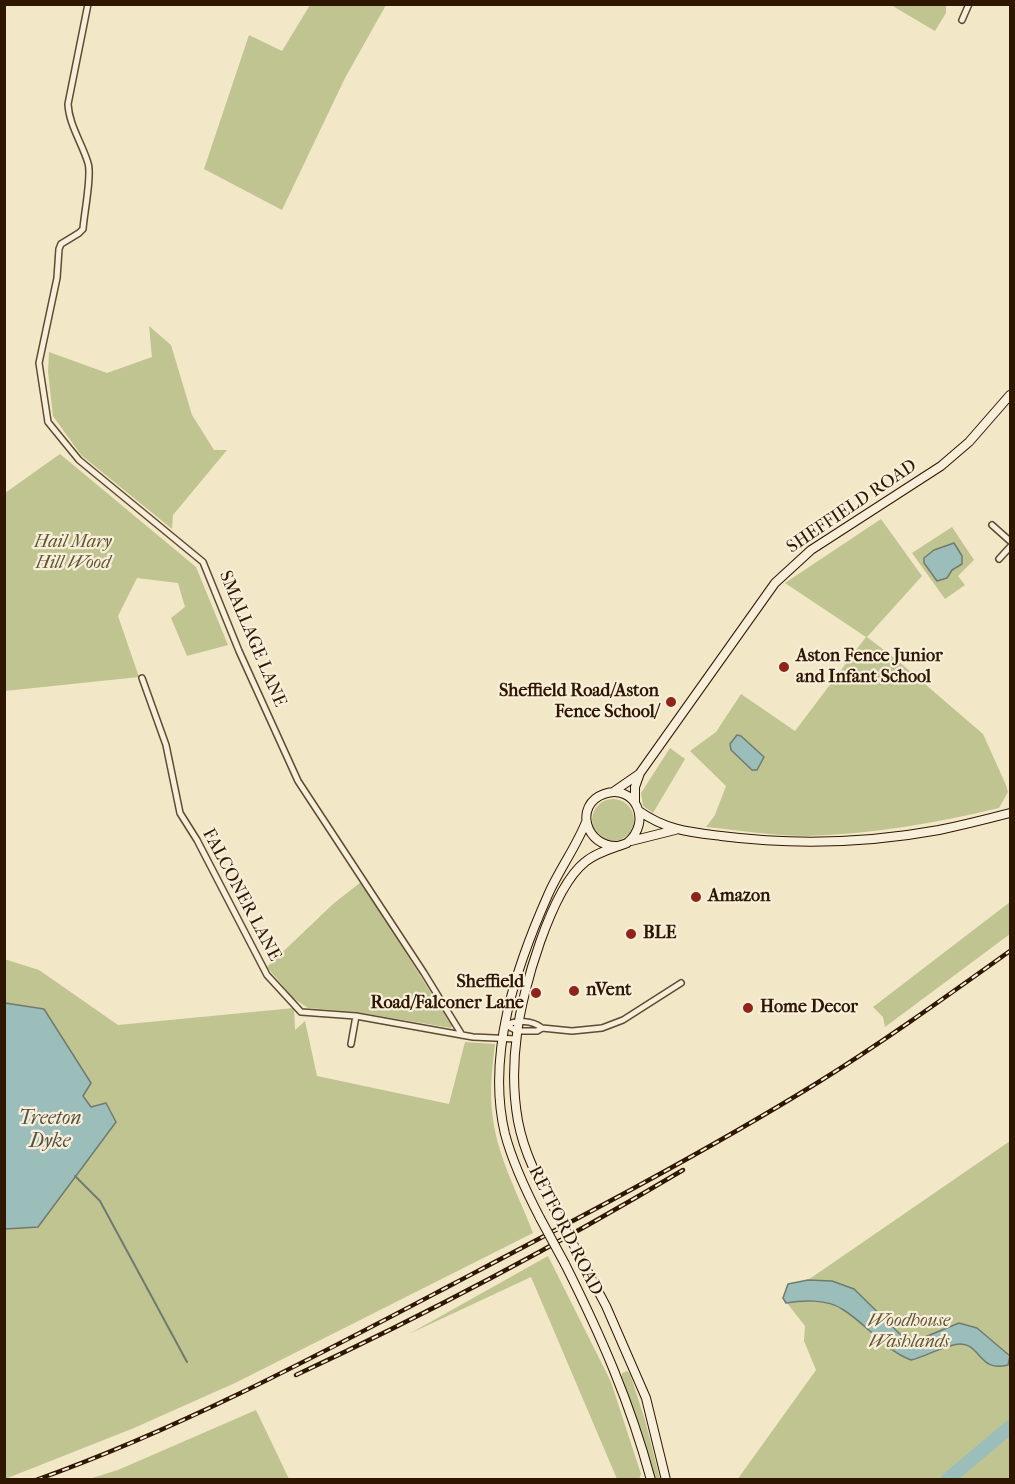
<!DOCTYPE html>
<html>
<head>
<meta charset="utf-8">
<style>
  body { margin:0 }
  #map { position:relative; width:1015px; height:1484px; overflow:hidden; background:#f2e7c6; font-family:"IM FELL French Canon",serif }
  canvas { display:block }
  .frame { position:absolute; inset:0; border:6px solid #2e1600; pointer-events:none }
</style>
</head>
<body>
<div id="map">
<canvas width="1015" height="1484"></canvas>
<div class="frame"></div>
</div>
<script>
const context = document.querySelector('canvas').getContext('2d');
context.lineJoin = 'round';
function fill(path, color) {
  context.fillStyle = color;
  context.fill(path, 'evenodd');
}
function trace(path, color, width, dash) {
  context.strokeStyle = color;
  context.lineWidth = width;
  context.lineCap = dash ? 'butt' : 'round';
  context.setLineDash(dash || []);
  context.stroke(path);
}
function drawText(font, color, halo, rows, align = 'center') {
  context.font = font + ' "IM FELL French Canon",serif';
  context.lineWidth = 4.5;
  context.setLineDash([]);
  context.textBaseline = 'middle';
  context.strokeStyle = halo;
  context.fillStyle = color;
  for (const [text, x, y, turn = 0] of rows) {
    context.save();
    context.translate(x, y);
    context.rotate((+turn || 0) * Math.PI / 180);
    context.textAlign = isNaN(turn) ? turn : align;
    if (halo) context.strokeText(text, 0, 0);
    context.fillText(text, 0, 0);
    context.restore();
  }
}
fill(new Path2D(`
  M310,5H386L345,78L282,210L204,169L249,35L282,51Z
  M891,5H946V13L935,31Z
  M149,326L171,345L192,415L214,450H227L173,515L172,529L81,455L53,416L48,372L49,352L107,373L152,357Z
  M60,454L196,567L228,645L187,656L171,618L185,607L178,583L137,578L118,616L139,677L5,691V493Z
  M881,519L922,576L867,637L897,660L983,734L1006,785L1008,792L999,808C936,823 872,834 807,836C774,836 739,830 706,827L715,815L726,786L690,751L716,732L741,694L795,731L866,637L785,583Z
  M952,527L974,560L958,576L965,585L945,599L912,553Z
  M670,748L685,759L653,813L643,806L641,793Z
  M592 820a21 21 0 1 1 42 0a21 21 0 1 1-42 0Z
  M361,882L452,1026L451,1028L356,1012L308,1008L293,998L267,967L333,904Z
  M1010,902V934L885,1027L883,1017L873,1007Z
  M4,959L39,970L118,1025L294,1008L295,1030L305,1021L317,1076L449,1104L465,1042L495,1044C492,1069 489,1094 493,1119C498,1158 519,1196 533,1233L235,1383L134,1428L5,1479V1229L38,1226L116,1122L91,1107L83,1096L91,1083L44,1009L5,1003Z
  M1010,1141V1479L737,1480L816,1370L804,1341L805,1326L783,1298L788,1284L808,1280Z
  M548,1256L611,1382L641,1474L639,1479H617L531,1277L409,1334Z
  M627,1371L630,1374L645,1420L660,1479H654L643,1439L622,1377V1373Z
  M256,1410L289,1479H89L118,1470Z`), '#c0c491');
const water = new Path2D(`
  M954,543L962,556V564L952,570L947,578L937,581L924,563V558L934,550Z
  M737,735L741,736L764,757L757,770H752L731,750L730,744Z
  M5,1003L44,1009L91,1083L83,1096L91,1107L106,1103L116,1122L38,1227L5,1229Z
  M808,1280L832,1281L854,1289L904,1338L925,1337L959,1323L977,1328L1010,1356L1008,1365C979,1373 981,1344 960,1344C947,1344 925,1357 911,1360C883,1349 867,1324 842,1309C827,1299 803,1300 786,1303L783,1298L788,1284Z`);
fill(water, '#9cbebb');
trace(water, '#707b70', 1.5);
trace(new Path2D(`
  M75,1176L100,1201L187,1362`), '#707b70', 2);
trace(new Path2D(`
  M947,1480L1010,1427`), '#9cbebb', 14);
const street = new Path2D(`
  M88,4L68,104C69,125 82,143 88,163C92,175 84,214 83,229L79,233L61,244L59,249L57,278L39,363L48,422L79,460L203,562L239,651L298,781L424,973L462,1035
  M962,20L969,4
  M992,525L1010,541
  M999,559L1010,547
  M142,678L166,745L180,813L197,840L267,975L301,1012L356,1016L473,1037L516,1039
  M506,1025L517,1031H537L542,1028L572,1031L602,1028L623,1020L681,983
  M506,1025C517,1020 532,1020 542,1028
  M351,1044L356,1016`);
const secondary = new Path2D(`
  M613,792L639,774
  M635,803V787L640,773L775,583L811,550L941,466L969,442L1010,395
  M639,811C666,830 689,832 721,836C793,845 868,843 939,830C963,825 987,819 1010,813
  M631,841L675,830
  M555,1210C539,1182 524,1153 518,1121C513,1093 513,1063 517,1034C522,991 551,889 585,862C597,852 614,848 627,843C653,822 635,783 604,794C573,805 586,848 618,846
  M540,1218C526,1191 513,1164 505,1134C486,1055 516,967 548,895C559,870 576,847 586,822
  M579,1255L606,1306L646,1398L666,1480
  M565,1264C601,1336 630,1402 651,1480`);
trace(street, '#5f4a32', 8);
trace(secondary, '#2e1600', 10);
trace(street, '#f7efda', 5);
trace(secondary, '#f7efda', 8);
const rail = new Path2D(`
  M296,1375C429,1313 557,1245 683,1170
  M36,1480C180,1429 320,1354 455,1283C577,1219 700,1155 817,1083C883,1042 947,996 1010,951`);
trace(rail, '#2e1600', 4.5);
trace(rail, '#f7efda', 2, [7]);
const secondaryBridge = new Path2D(`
  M555,1210L579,1255
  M540,1218L565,1264`);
trace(secondaryBridge, '#2e1600', 10, []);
trace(secondaryBridge, '#f7efda', 8);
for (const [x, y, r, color] of [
  [784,667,6,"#8f2418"],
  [671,702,6,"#8f2418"],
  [696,897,6,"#8f2418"],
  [631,934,6,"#8f2418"],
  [574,991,6,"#8f2418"],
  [536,993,6,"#8f2418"],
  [748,1008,6,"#8f2418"]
]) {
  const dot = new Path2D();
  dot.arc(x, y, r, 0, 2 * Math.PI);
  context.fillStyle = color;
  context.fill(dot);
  trace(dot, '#f7efda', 2);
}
drawText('18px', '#2e1600', '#f7efda', [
  ["SHEFFIELD ROAD",852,507,-34],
  ["SMALLAGE LANE",252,639,67],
  ["FALCONER LANE",241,895,62],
  ["RETFORD ROAD",565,1231,63]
]);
drawText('italic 18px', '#615333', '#f7efda', [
  ["Hail Mary",73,543],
  ["Hill Wood",73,564],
  ["Woodhouse",909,1322],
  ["Washlands",909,1343]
]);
drawText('bold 18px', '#2e1600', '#f7efda', [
  ["Aston Fence Junior",796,657],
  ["and Infant School",796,678],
  ["Sheffield Road/Aston",659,692,"right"],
  ["Fence School/",659,713,"right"],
  ["Amazon",708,897],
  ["BLE",643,934],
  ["Sheffield",524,983,"right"],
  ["Road/Falconer Lane",524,1004,"right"],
  ["nVent",586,991],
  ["Home Decor",760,1008]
], 'left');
drawText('italic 20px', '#545141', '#f7efda', [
  ["Treeton",50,1119],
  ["Dyke",50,1142]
]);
</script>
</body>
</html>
